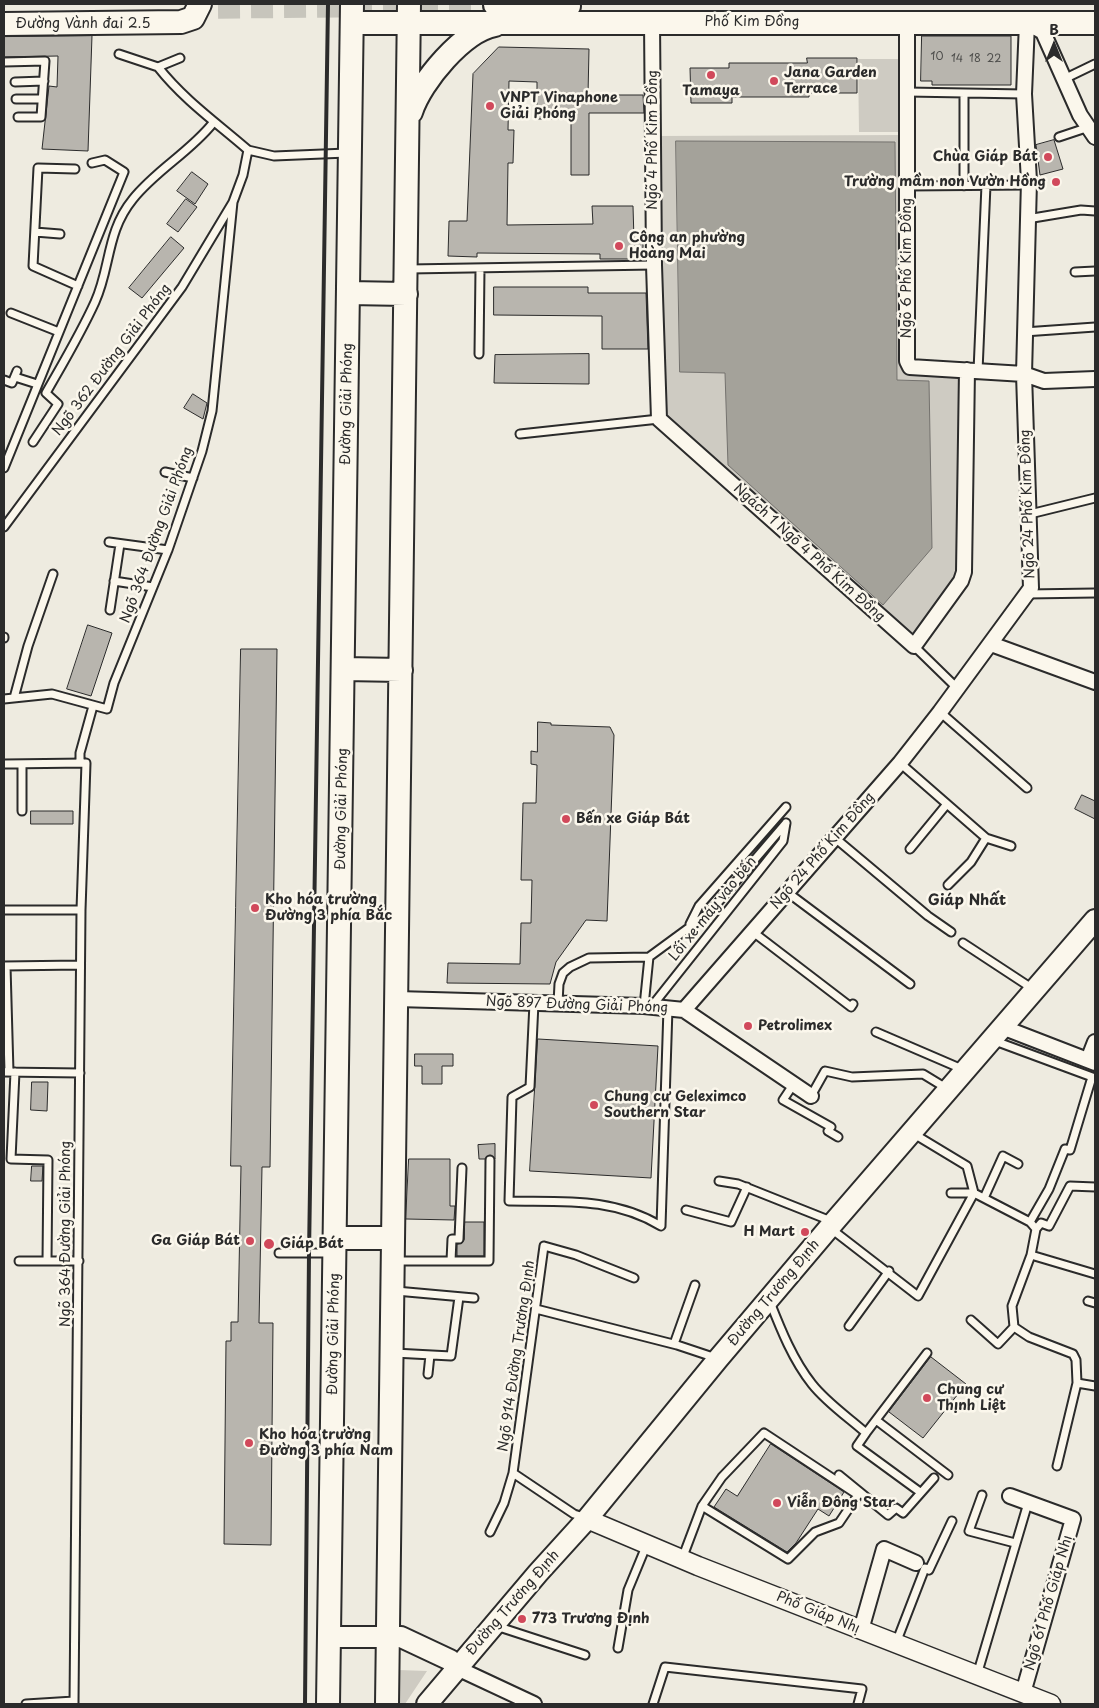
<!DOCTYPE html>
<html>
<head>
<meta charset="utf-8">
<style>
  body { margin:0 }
  #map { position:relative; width:1099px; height:1708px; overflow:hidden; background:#eeebe0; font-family:"Playpen Sans",sans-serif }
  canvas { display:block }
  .frame { position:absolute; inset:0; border:5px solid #2b2b2b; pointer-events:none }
  .north { position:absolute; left:1029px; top:20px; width:50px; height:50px; -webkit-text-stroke:4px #fbf7ec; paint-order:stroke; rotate:0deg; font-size:14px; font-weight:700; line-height:20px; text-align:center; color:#2b2b2b }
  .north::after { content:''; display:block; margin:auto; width:18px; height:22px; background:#2b2b2b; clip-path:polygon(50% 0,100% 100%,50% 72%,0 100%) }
</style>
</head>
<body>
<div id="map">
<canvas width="1099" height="1708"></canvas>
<div class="frame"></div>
<div class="north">B</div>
</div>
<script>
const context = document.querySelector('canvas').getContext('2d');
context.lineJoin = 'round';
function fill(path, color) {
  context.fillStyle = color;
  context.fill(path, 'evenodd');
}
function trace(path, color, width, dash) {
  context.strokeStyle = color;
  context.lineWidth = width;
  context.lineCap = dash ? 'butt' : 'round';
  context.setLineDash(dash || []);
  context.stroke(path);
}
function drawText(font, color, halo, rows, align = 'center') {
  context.font = font + ' "Playpen Sans",sans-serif';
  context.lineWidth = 5;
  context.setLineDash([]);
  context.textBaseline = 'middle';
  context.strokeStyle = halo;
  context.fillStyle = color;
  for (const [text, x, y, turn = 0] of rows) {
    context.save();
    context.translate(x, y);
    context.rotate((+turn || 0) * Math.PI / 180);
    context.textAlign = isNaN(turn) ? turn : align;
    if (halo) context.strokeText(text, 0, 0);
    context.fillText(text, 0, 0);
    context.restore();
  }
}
fill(new Path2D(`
  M858,59H898L899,132H859Z
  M903,135L904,365L963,374L960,573L913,641L664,417L659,136Z
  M398,1670L427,1671L405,1704H397Z`), '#cecbc2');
const water = new Path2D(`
  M676,141L895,142L897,380L929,381L932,548L883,605L728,465L725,373L680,372Z`);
fill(water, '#a4a29a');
trace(water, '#74726e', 1);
const building = new Path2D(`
  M92,36L88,151L42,149L49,86L57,87L58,56L4,57V37Z
  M922,36H1011V85H932V81H921Z
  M499,47L589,49L588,95H643L644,113H589V175H571V119H537V82L509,81L508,130H514L513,163H508L507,225L593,224L592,206H633L634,240H643V259H600V254L477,253V257L448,256L449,221H467L473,74Z
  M807,58H857V93H809V97H732V103H691L690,68H729V63H807Z
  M1054,140L1063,169L1040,175L1036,145Z
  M192,172L208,184L195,204L177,191Z
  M186,199L197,207L178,232L167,224Z
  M171,237L184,248L142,298L129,288Z
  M494,287H588V293H646L648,349H602V316L494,315Z
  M589,354V384L494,383L495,355Z
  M193,394L207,403L203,419L184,408Z
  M88,625L112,633L91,696L67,689Z
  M241,649H277L270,1167H262L259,1323H273L271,1545L224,1544L226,1341H231V1322H238L241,1166H231Z
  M538,722L551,723V725L610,727L614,735L607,921L586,920L556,962L550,984L447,983L448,963L520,964L521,923H531L532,880H521L523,803H536L537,765L531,764V751L537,752Z
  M1082,795L1095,801V819L1075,809Z
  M31,811H73V824H31Z
  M538,1039L658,1046L651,1178L530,1171Z
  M415,1054H453V1066H442V1084H422V1066H415Z
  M32,1082H48L47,1111L31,1110Z
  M495,1144V1159L490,1155L485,1159H479L478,1145Z
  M409,1159H450V1206H455L454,1220L406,1219Z
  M32,1166H43L42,1181H31Z
  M465,1222H484V1256H457V1244L462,1243L464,1240Z
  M931,1357L966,1384L923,1438L889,1412Z
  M771,1444L844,1492L829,1516L818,1509L796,1543L787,1552L714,1507L726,1489L737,1496Z`);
fill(building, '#b8b5ae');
trace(building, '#2b2b2b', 1);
trace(new Path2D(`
  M185,8L495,5`), '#c7c5bc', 22, [22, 11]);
const service = new Path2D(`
  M119,54L158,67L180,58
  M4,62L45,61L41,117H18
  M158,67C184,100 217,123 248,150
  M1064,79L1095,64
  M15,82L44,81
  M907,92L1024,94
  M964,93V186
  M16,99H42
  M1059,137L1089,127
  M75,169L38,168L33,266L78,286
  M907,186L1028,185
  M1027,219L1081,210L1095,211
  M35,232L60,234
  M409,269L654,265
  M1075,272L1095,271
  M11,313L59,332
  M1024,332L1095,327
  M479,354L480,269
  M978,371L986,185
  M15,377L37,384
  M4,380L12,383L17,371
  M520,434L659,419
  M33,442L58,404L46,393C63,363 81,333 95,302C111,267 106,232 133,199C156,170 190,152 213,123
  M4,468L124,172L105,160L92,163
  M165,472L193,478
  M1030,514L1095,498
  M4,527L182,287L233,202L243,175L248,150L274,156L347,153
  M109,542L168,550
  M114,581L153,587
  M1027,594L1095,593
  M110,610L120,544
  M4,638V637
  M914,646L957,688
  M14,698L28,646L53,574
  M4,699L52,694L107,709L114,683L168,550L202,451L212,411L233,202
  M940,712L1027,788
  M80,763V753L93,706
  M900,763L986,838L1011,846
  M4,764L86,763L81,910L74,1704
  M22,764V811
  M835,838L928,916L951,932
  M910,849L947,804
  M948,885L971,862L986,838
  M787,892L910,984
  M4,910H81
  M690,924L699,906L786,807
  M753,932L851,1007L853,1004
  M963,943L1033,989
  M4,966L80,965
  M6,966L9,1072
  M534,1003L530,1087L512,1097L509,1201C563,1202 613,1197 661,1226L668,1008
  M558,1003L559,984L563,973L570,967L589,958L649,957L709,913L786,823
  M644,1006L649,957
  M652,1006L783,841L786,823
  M876,1032L962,1069
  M995,1041L1095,1078
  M4,1072L80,1073
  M15,1072L11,1159L48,1160L47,1261
  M793,1085L783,1100L831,1127L828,1131L838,1137
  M811,1096L825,1071L852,1077L923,1074L946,1088
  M914,1134L967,1166L974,1193L1030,1222L1036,1229L1031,1255L1012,1306L1014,1327L1029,1337L1073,1354L1076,1360L1077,1383L1095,1386
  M719,1181L738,1184L831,1221
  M984,1198L1003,1156L1018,1164
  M686,1210L731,1222L747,1187
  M1030,1222L1049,1189L1065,1149L1070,1150L1092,1077
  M830,1228L918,1296L974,1193H951
  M1036,1229L1041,1223L1049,1226L1070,1186L1095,1187
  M279,1253H332
  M1031,1255L1095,1274
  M19,1261H79
  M396,1261H489L490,1160
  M451,1261L452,1239H459L462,1168
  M396,1291L474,1298
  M1088,1301L1095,1303
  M770,1302C781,1330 793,1360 812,1384C827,1403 848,1417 866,1433L857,1446L920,1492
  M536,1309L677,1345L716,1358
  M971,1320L998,1344L1014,1327
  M849,1326L889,1271
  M674,1344L695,1285
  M394,1353L451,1356L459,1297
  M428,1374L430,1355
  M876,1420L948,1475
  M866,1433L927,1353
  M1057,1466L1077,1383
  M839,1475L888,1515L896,1508L903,1513L934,1478
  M982,1495L969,1531L1015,1543
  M586,1518L574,1514L513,1473L544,1246L576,1255L634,1278
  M490,1532L504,1503L513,1473
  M682,1559L702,1506L722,1477L764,1433L858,1495L839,1523L815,1532L788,1559L702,1506
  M496,1626L585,1655
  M896,1643L925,1568L929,1570L952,1521
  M618,1648L628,1590L647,1544
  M977,1675L1028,1503
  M26,1704L74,1701
  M653,1704L665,1667L862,1689L858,1704`);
const minor = new Path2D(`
  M652,21L654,265L659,419L914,646L961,581L964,572L967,370
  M907,22V361L910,367L1024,374L1044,381L1095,379
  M991,644L1095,682
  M397,999L644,1006L684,1010L811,1096
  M684,1010L900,763L940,712L1031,588L1024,374L1029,181L1024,94L1027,23L1043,32L1080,115L1095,137
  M1002,1027L1095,1063
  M1088,1060L1095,1042
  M1010,1496L1073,1519L1023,1693
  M861,1630L884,1549L916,1563
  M457,1668L534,1704`);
const tertiary = new Path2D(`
  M587,1519L698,1566L1051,1704`);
const secondary = new Path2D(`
  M329,1637H401L450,1660L457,1668
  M427,1704L538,1573L587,1519L718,1359L834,1222L1095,920`);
const primary = new Path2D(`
  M495,5L569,6
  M352,23H1095
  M4,24L181,22L193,18L200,4
  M411,112C421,81 463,31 495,25
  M349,293L406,294
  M344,669L401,670
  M335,1238H393
  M328,1704L352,4
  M387,1704L409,4`);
trace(service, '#2b2b2b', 11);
trace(minor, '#2b2b2b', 18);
trace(tertiary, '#2b2b2b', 21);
trace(secondary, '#2b2b2b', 24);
trace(primary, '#2b2b2b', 26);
trace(service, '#fbf7ec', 7);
trace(minor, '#fbf7ec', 14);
trace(tertiary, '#fbf7ec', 18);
trace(secondary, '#fbf7ec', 20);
trace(primary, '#fbf7ec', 22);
trace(new Path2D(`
  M305,1704L309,1253L328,4`), '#2b2b2b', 4);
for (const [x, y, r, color] of [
  [711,75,5,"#d1495b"],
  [774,81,5,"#d1495b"],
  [490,106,5,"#d1495b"],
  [1048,157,5,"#d1495b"],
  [1056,182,5,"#d1495b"],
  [619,246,5,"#d1495b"],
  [566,819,5,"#d1495b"],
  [255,908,5,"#d1495b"],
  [748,1026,5,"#d1495b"],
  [594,1105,5,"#d1495b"],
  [805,1232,5,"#d1495b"],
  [250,1241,5,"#d1495b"],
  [269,1244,6,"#d1495b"],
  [927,1398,5,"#d1495b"],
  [249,1443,5,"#d1495b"],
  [777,1503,5,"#d1495b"],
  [522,1619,5,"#d1495b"]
]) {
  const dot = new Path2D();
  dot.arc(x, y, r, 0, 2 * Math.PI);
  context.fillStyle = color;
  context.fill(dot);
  trace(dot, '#fbf7ec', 2);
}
drawText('11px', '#4e4e4c', null, [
  ["10",937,57],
  ["14",957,59],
  ["18",975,59],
  ["22",994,59]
]);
drawText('14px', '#2b2b2b', '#fbf7ec', [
  ["Phố Kim Đồng",752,22],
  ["Đường Vành đai 2.5",83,24],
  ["Ngõ 4 Phố Kim Đồng",653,140,-90],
  ["Ngõ 6 Phố Kim Đồng",907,268,-90],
  ["Ngõ 362 Đường Giải Phóng",112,360,-53],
  ["Đường Giải Phóng",347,404,-89],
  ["Ngõ 24 Phố Kim Đồng",1028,504,-92],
  ["Ngõ 364 Đường Giải Phóng",157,535,-70],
  ["Ngách 1 Ngõ 4 Phố Kim Đồng",809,553,42],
  ["Đường Giải Phóng",342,809,-89],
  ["Ngõ 24 Phố Kim Đồng",823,851,-49],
  ["Lối xe máy vào bến",713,909,-51],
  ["Ngõ 897 Đường Giải Phóng",577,1005,2],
  ["Ngõ 364 Đường Giải Phóng",66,1234,-90],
  ["Đường Trương Định",774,1293,-50],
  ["Đường Giải Phóng",334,1334,-89],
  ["Ngõ 914 Đường Trương Định",517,1356,-82],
  ["Đường Trương Định",513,1603,-49],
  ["Ngõ 61 Phố Giáp Nhị",1049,1603,-74],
  ["Phố Giáp Nhị",818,1613,22]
]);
drawText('bold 14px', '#2b2b2b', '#fbf7ec', [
  ["Jana Garden",784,73],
  ["Terrace",784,89],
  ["Tamaya",711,91,"center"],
  ["VNPT Vinaphone",500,98],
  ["Giải Phóng",500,114],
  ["Chùa Giáp Bát",1038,157,"right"],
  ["Trường mầm non Vườn Hồng",1046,182,"right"],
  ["Công an phường",629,238],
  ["Hoàng Mai",629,254],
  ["Bến xe Giáp Bát",576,819],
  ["Kho hóa trường",265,900],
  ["Đường 3 phía Bắc",265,916],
  ["Petrolimex",758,1026],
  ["Chung cư Geleximco",604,1097],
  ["Southern Star",604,1113],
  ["H Mart",795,1232,"right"],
  ["Ga Giáp Bát",240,1241,"right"],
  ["Giáp Bát",280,1244],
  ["Chung cư",937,1390],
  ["Thịnh Liệt",937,1406],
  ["Kho hóa trường",259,1435],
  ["Đường 3 phía Nam",259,1451],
  ["Viễn Đông Star",787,1503],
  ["773 Trương Định",532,1619]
], 'left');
drawText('bold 15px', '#2b2b2b', '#fbf7ec', [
  ["Giáp Nhất",967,901]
]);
</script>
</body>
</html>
